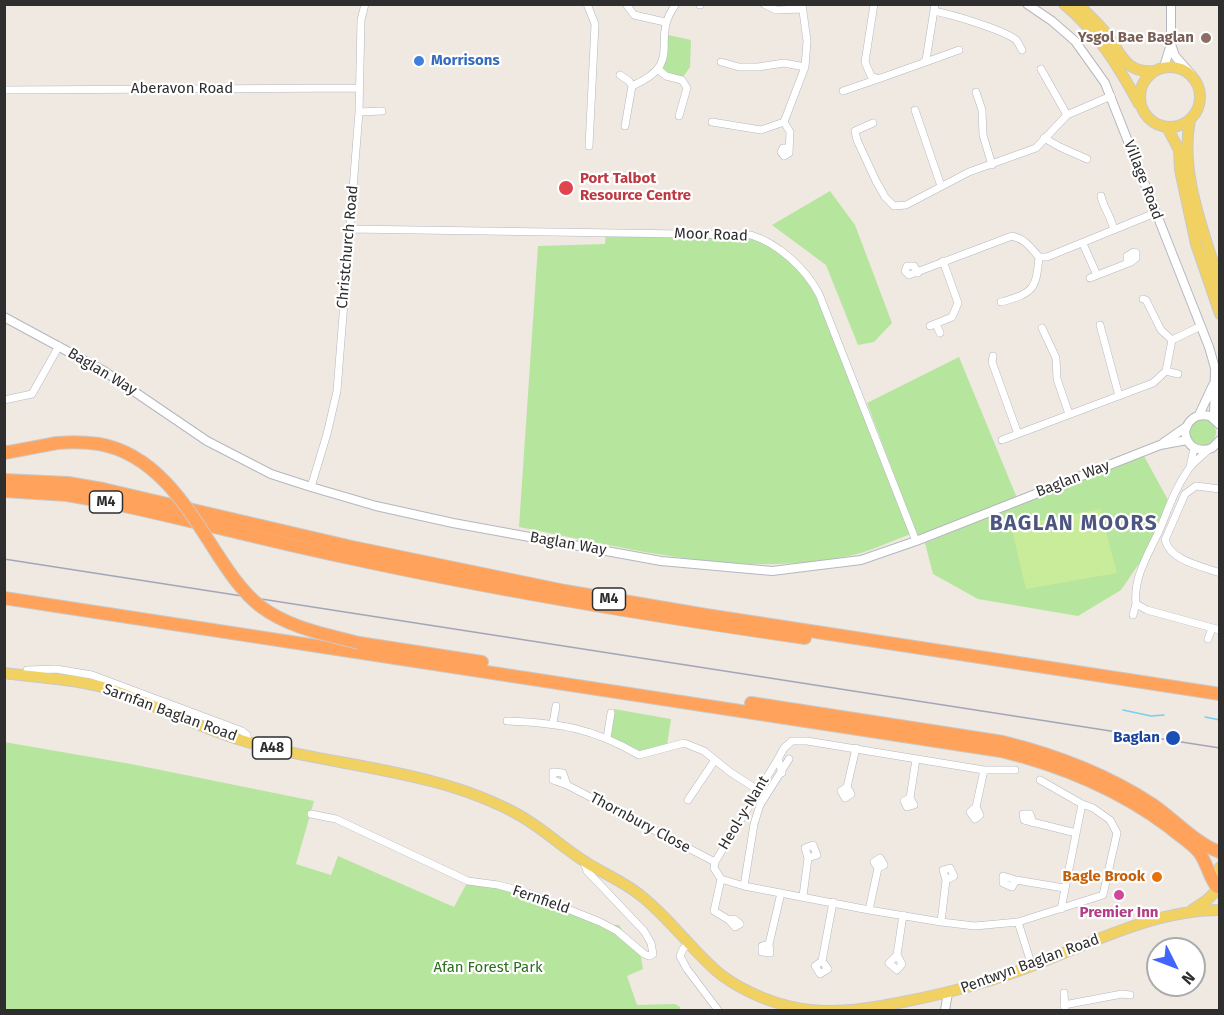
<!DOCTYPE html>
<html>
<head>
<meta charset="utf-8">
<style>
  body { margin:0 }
  #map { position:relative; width:1224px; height:1015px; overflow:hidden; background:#efe9e1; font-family:"Fira Sans",sans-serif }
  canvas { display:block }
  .frame { position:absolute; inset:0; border:6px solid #2e2e2e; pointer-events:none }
  .north { position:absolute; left:1146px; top:937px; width:60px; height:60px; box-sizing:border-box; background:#fff; border:2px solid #ababab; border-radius:50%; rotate:132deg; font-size:16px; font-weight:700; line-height:24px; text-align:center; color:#2e2e2e }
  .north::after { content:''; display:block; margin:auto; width:21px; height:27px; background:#4264fb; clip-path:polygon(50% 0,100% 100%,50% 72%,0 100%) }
</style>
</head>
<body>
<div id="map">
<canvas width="1224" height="1015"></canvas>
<div class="frame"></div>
<div class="north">N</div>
</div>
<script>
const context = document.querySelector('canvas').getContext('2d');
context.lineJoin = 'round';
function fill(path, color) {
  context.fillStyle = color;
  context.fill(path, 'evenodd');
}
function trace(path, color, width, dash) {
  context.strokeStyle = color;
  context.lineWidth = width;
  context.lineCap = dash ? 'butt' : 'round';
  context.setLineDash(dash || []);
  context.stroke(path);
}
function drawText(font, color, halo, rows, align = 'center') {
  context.font = font + ' "Fira Sans",sans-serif';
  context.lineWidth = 4.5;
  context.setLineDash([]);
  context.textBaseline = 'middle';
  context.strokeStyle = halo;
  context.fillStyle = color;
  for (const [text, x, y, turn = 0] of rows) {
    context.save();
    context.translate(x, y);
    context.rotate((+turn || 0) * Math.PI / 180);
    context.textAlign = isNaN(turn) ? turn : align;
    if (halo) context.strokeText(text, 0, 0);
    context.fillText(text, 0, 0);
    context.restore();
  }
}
fill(new Path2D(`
  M668,35L691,40L690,67L683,77L668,73L663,68L667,59Z
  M830,191L855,225L892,323L874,342L858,345L826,265L772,225Z
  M606,233L751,235L771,244L814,285L914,533C893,540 874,550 853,555C742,580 628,548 519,527L538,246L605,244Z
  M959,357L1017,498L918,538L867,403Z
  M1190 432a13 13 0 1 1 26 0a13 13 0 1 1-26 0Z
  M1144,456L1168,500L1159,528L1147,552L1121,590L1078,616L978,599L933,574L925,543L1019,504Z
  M614,709L671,719L667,745L643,752L609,736Z
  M4,742L131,764L314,801L296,864L331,875L338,856L454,907L468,881L498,885L603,925H619L631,943L644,954L641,957L643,969L627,976L637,1005L675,1004L680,1007V1010H5Z`), '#b6e59e');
fill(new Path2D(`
  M1100,509L1117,573L1026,589L1011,526Z`), '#c9ec9a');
trace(new Path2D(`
  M4,437H5
  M1123,710L1151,716L1164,715
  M1205,717L1220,720`), '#75cff0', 1.5);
const minor = new Path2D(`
  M587,4L595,24L589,146
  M626,4L634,15L665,22
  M700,4V5
  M764,4L776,10L801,9
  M874,4L865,62L871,76L878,79L923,63L926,60L935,4
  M934,11C950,14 1008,31 1017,41C1019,44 1020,47 1022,50
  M721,62L739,67H758L784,63L805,67
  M923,63L959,50
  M1041,69L1067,115
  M659,70L666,76L682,80L687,88L679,116
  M620,75L629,81L632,86
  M4,90L360,88
  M843,91L878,79
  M976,92L982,110L983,135L992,165
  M915,110L941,186
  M359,112L382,111
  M712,122L761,130L784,122L805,67L807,41L802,4
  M784,122L790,132L789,153L784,156L781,152L783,148H789
  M873,123L855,131L857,140L876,181L885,197L894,206L906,205L969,172L1036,148L1067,115L1111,96
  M625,126L632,86C687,62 648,41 676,4
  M1044,138L1060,147L1087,159
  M1101,196C1103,207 1111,216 1114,230
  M350,229L751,235C779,244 805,268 819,294L916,541
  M1083,244L1097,275
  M918,273L914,266H907L905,271L909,275L1012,236C1025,239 1030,247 1039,257H1047L1155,213
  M1090,278L1131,262L1136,258V253L1134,252L1127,256V260L1131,262
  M1143,299L1146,300L1161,330L1172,340
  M1001,302C1034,293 1036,289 1039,257
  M936,324L940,333
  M1100,325L1119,396
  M930,326L952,317L958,303L943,261
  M1042,328L1056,358L1057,379L1069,414
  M993,356L992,362L1018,434
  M1166,371L1178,374
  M4,400L32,394L59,346
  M1002,440L1153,383L1166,371L1172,340L1201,326
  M1208,450C1202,456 1193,462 1188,470C1175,489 1169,507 1160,529C1149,553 1133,577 1136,604L1147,610L1220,630
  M1190,467L1194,448
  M311,487L327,434L337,391L359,112L361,20L365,4
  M1220,489L1196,486L1185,494L1165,540C1171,561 1201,566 1220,573
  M1133,615L1136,604
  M1208,639L1212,628
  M27,670L56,669L92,675L242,731L247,735L248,742
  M507,721C559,723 593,728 639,755L684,743L704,751L730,772L758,790
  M553,723L556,706
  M607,738L611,713
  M778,759L715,862L714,868L721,879L744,886L869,910L941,922L975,926L1018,922L1103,895L1117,833L1110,820L1093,808L1082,804L1040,780
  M782,773L778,759L784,748L792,741H807L984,770H1015
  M567,785L563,773L553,772V780L567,785L715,862
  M847,787L851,794L845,798L841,791L847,787L856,748
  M910,798L904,801L907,807L914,805L910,798L916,759
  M688,800L715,760
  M976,807L970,812L975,819L980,815L976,807L984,770
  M311,814L336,819L468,881L498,885L528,893L600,922L617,931L644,954L649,956L653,954L651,943L644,931L587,871L583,860
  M1033,823L1030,814H1023L1024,820L1076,833
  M721,879L714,911L729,920L734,919L740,924L735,927L729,920
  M1016,880L1003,876V883L1012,887L1016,880L1064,888
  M744,886L754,824L760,805L789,759
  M803,896L808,858L805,848L813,845L817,855L808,858
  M1061,909L1082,804
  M869,910L878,868L874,862L880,858L884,865L878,868
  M941,922L946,880L943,870L950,868L954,876L946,880
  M1018,922L1032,966
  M689,943L683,949L680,956L687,969L718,1010
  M769,944L762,946V952L770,953L769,944L781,893
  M897,955L889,963L897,970L902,964L897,955L903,915
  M822,961L815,966L820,974L828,969L822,961L833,902
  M1064,993L1065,1010
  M1064,1005L1122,994L1130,995`);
const tertiary = new Path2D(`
  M1027,4L1052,21L1075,41L1105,83L1209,347L1215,368L1214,418
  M1171,44L1175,56L1191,74
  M1164,67L1171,44V4
  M4,317L104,371L207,441L271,474L311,487L376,506L453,523L661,561L772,571L861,560L916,541L1160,445L1187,440
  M1199,415L1213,385
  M1220,425L1210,416C1197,413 1188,419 1185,432C1187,447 1198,453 1212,448L1220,440
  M1163,443L1186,427
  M945,1010L948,993`);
const primary = new Path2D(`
  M1064,4C1097,31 1119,67 1139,104
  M1078,4C1087,13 1097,22 1105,32C1121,51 1124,74 1154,71
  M1140 97a30 30 0 1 1 60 0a30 30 0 1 1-60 0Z
  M1190,120C1179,173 1205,234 1220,285
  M1167,127L1179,150L1180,170L1196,244L1220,314
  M4,673C41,678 81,679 115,691C163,708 208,732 258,745C344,767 440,771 519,815C542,828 561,846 584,861C602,873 623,881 640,895C670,918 691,950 720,974C745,993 780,1007 811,1010C842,1013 873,1008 903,1002C949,993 994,981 1037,964C1095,941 1156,910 1220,910
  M1217,887L1216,879L1220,867
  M1192,910L1207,900L1218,889`);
const motorway = new Path2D(`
  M4,453L57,443
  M4,480L68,483L103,489L352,547L565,591L706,615L1220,694
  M4,491L67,495L101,501C184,518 266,541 349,558C500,591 652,616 805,638
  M4,598L1001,751C1063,766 1118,789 1169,827C1178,835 1190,842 1198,851C1207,861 1208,876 1217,887
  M359,643L482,662
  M751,703L1003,742C1056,755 1106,774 1152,804C1173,818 1196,844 1220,852`);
trace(minor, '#b4b7c1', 8);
trace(tertiary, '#b4b7c1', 10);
trace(primary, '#c9c9c9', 12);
trace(motorway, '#c9c9c9', 14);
trace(minor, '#fff', 7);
trace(tertiary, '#fff', 8);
trace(primary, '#f2d163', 10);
trace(motorway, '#ffa35c', 12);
trace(new Path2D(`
  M4,559L1220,748`), '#a3a6b8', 1.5);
const motorwayBridge = new Path2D(`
  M57,443C71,442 85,442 99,444C155,454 186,505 214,549C227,569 241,591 260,606C289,628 325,634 359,643`);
trace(motorwayBridge, '#c9c9c9', 14, []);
trace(motorwayBridge, '#ffa35c', 12);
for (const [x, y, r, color] of [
  [1206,38,6,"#8d6e63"],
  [419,61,6,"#3f7fe0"],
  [566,188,8,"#e0444e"],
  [1173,738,8,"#1a4fb4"],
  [1157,877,6,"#e8710a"],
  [1119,895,6,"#d1479c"]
]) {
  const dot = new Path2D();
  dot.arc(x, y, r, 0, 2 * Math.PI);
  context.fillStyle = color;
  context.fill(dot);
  trace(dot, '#fff', 2);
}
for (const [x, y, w] of [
  [106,502,33],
  [609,599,33],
  [272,748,39]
]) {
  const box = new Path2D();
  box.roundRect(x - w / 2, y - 11, w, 22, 4.5);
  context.fillStyle = '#fff';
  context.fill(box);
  trace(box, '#2e2e2e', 1.5);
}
drawText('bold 14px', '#2e2e2e', null, [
  ["M4",106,502],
  ["M4",609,599],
  ["A48",272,748]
]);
drawText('bold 15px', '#785e54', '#fff', [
  ["Ysgol Bae Baglan",1194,38]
], 'right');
drawText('bold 15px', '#366cbe', '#fff', [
  ["Morrisons",431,61]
], 'left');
drawText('15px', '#2e2e2e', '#fff', [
  ["Aberavon Road",182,89],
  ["Village Road",1143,180,69],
  ["Moor Road",711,235,2],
  ["Christchurch Road",348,247,-85],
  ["Baglan Way",102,372,31],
  ["Baglan Way",1073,479,-21],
  ["Baglan Way",568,544,10],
  ["Sarnfan Baglan Road",170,713,20],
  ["Heol-y-Nant",744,813,-59],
  ["Thornbury Close",640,823,28],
  ["Fernfield",541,900,19],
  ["Pentwyn Baglan Road",1030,964,-20]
]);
drawText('bold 15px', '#be3a42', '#fff', [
  ["Port Talbot",580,179],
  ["Resource Centre",580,196]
], 'left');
drawText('bold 15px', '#164399', '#fff', [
  ["Baglan",1160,738]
], 'right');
drawText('bold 15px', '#c56008', '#fff', [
  ["Bagle Brook",1145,877]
], 'right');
drawText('bold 15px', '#b23c85', '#fff', [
  ["Premier Inn",1119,913]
]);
drawText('15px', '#2c6e1b', '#fff', [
  ["Afan Forest Park",488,968]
]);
context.letterSpacing = '1.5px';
drawText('bold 21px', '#4d5680', '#fff', [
  ["BAGLAN MOORS",1074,524]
]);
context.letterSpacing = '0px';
</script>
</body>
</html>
